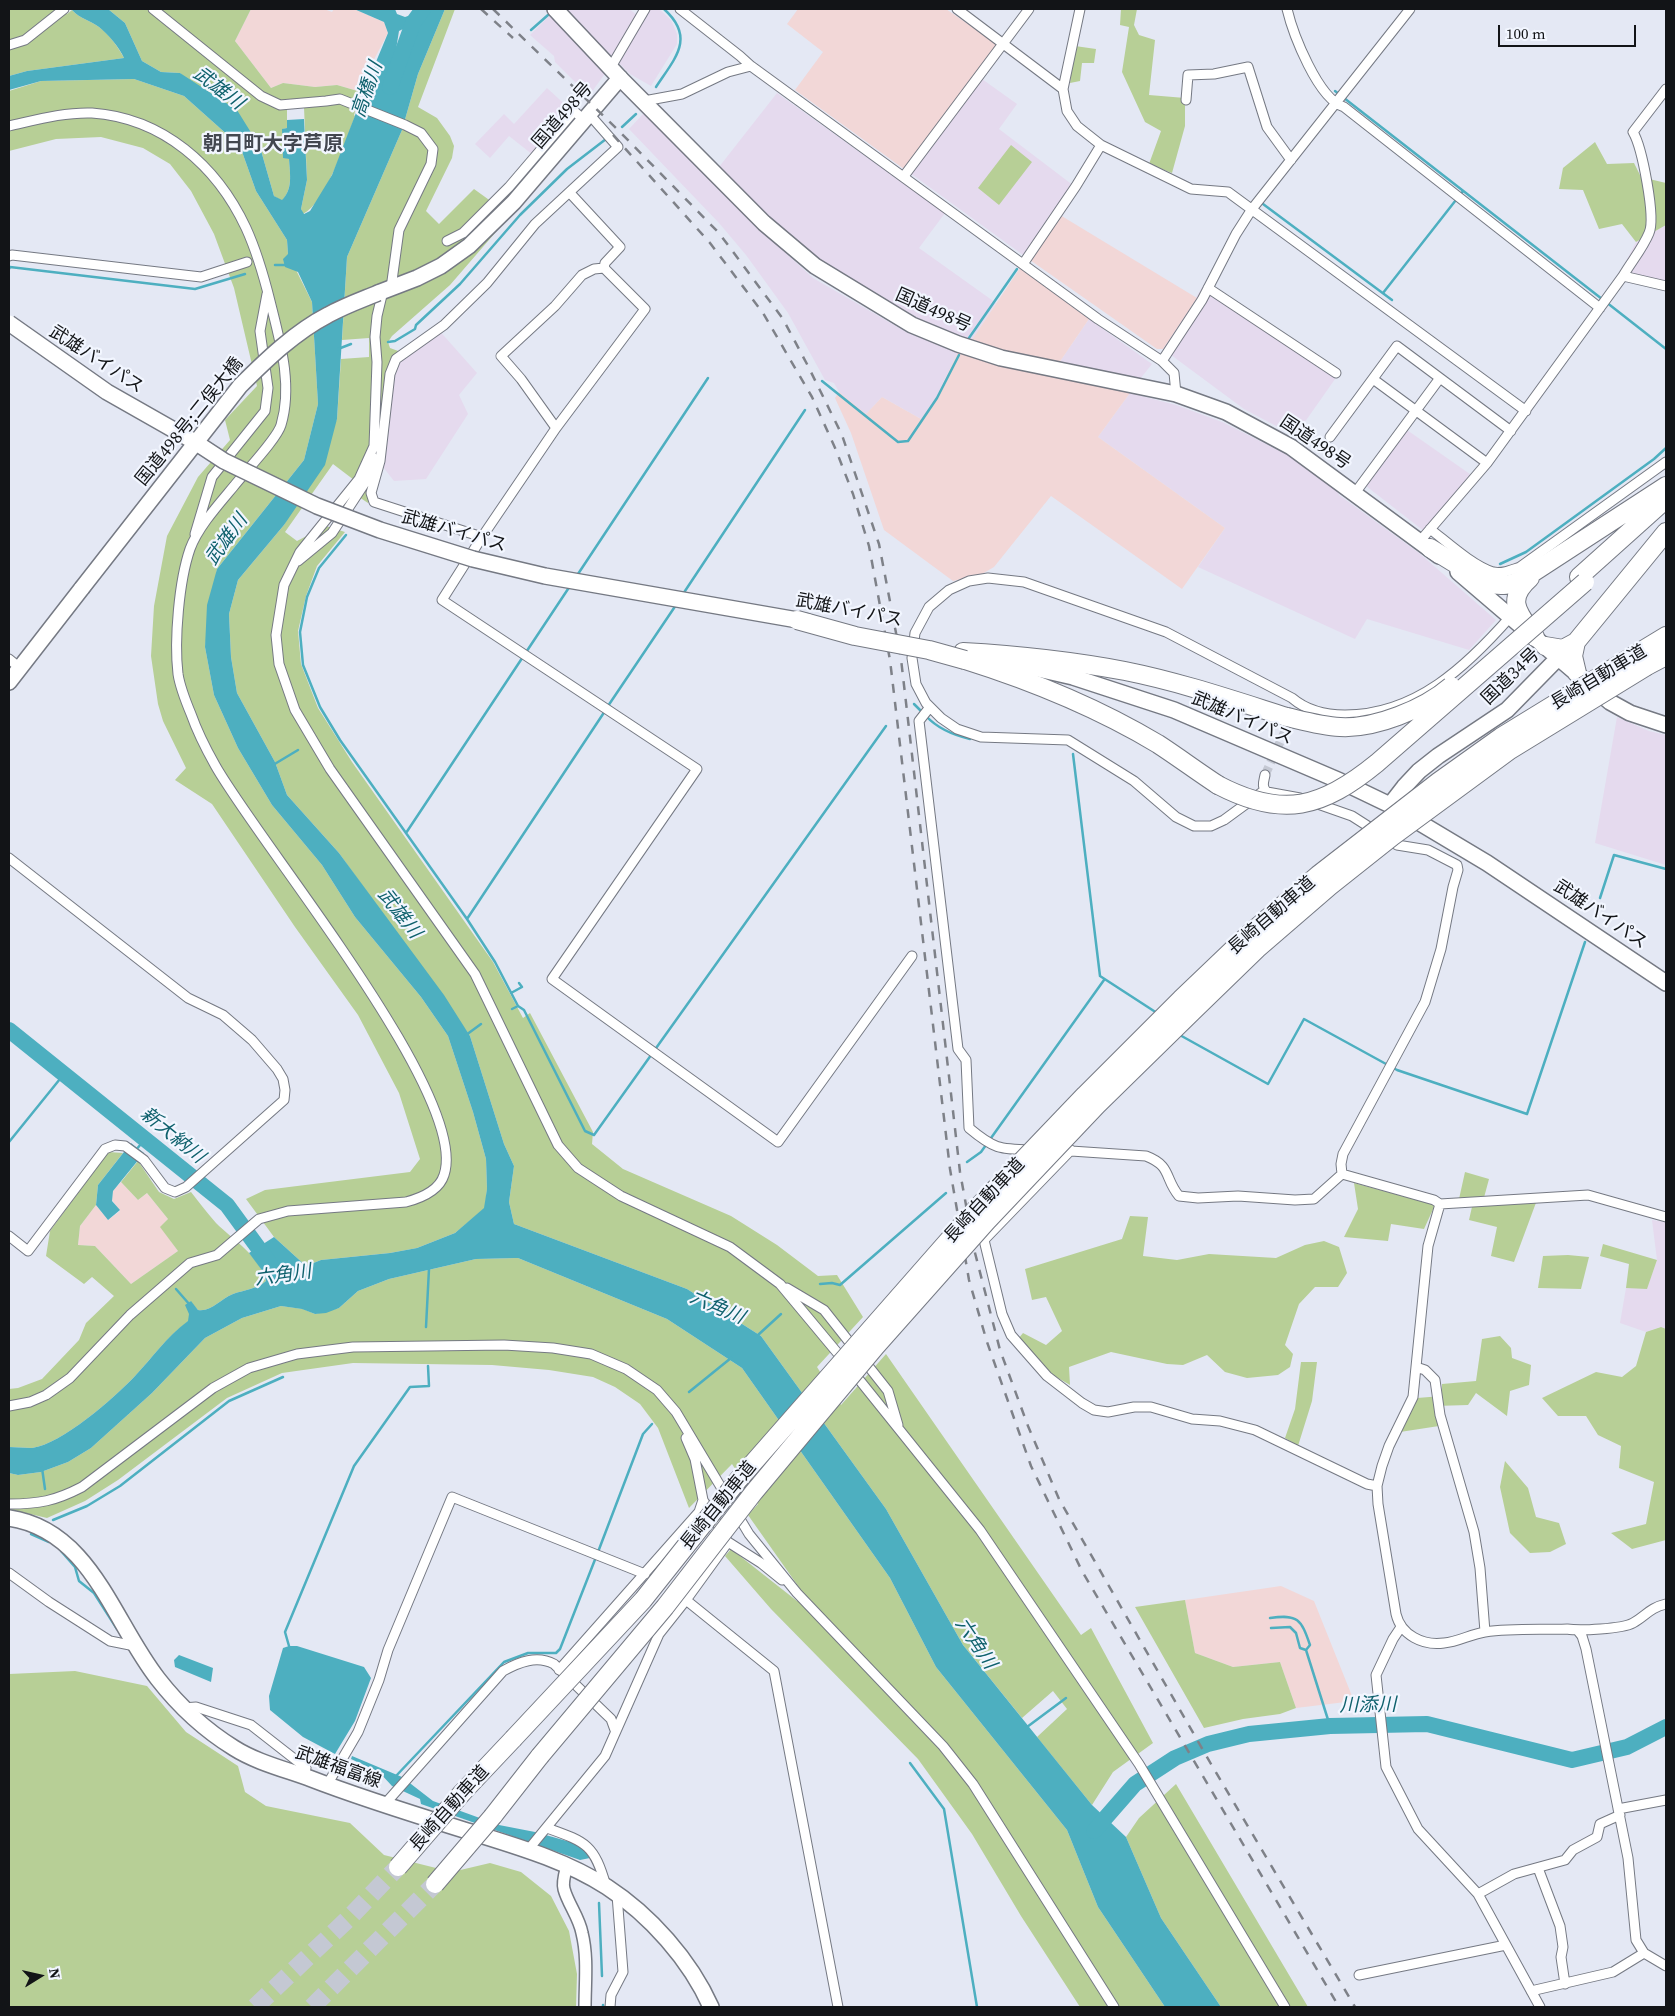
<!DOCTYPE html>
<html>
<head>
<meta charset="utf-8">
<style>
  body { margin:0 }
  #map { position:relative; width:1675px; height:2016px; overflow:hidden; background:#e4e8f4; font-family:"Source Serif 4",serif }
  canvas { display:block }
  .frame { position:absolute; inset:0; border:10px solid #121417; pointer-events:none }
  .north { position:absolute; left:15px; top:1951px; width:50px; height:50px; -webkit-text-stroke:4px #f2f6ff; paint-order:stroke; rotate:80deg; font-size:14px; font-weight:700; line-height:20px; text-align:center; color:#121417 }
  .north::after { content:''; display:block; margin:auto; width:18px; height:22px; background:#121417; clip-path:polygon(50% 0,100% 100%,50% 72%,0 100%) }
  .scale { position:absolute; left:1498px; top:25px; width:138px; height:22px; box-sizing:border-box; border:2px solid #121417; border-top:0; padding-left:6px; font-size:15px; line-height:18px; white-space:nowrap; color:#121417; -webkit-text-stroke:4px #f2f6ff; paint-order:stroke }
</style>
</head>
<body>
<div id="map">
<canvas width="1675" height="2016"></canvas>
<div class="frame"></div>
<div class="north">N</div>
<div class="scale">100 m</div>
</div>
<script>
const context = document.querySelector('canvas').getContext('2d');
context.lineJoin = 'round';
function fill(path, color) {
  context.fillStyle = color;
  context.fill(path, 'evenodd');
}
function trace(path, color, width, dash) {
  context.strokeStyle = color;
  context.lineWidth = width;
  context.lineCap = dash ? 'butt' : 'round';
  context.setLineDash(dash || []);
  context.stroke(path);
}
function drawText(font, color, halo, rows, align = 'center') {
  context.font = font + ' "Source Serif 4","Noto Sans JP",serif';
  context.lineWidth = 4.5;
  context.setLineDash([]);
  context.textBaseline = 'middle';
  context.strokeStyle = halo;
  context.fillStyle = color;
  for (const [text, x, y, turn = 0] of rows) {
    context.save();
    context.translate(x, y);
    context.rotate((+turn || 0) * Math.PI / 180);
    context.textAlign = isNaN(turn) ? turn : align;
    if (halo) context.strokeText(text, 0, 0);
    context.fillText(text, 0, 0);
    context.restore();
  }
}
fill(new Path2D(`
  M564,9H629L637,15L641,9H659L671,20L677,34V44L651,86L630,74Z
  M551,14L606,72L589,96L555,62L554,56L530,35Z
  M982,79L1017,104L999,129L1078,189L1030,260L910,173Z
  M547,88L571,110L533,155L509,136L490,158L475,144L504,114L514,124Z
  M777,93L945,213L919,248L996,303L971,341L916,318L874,296L822,264L761,210L719,167Z
  M643,114L655,121L766,235L813,278L908,333L958,352L937,396L921,419L882,397L866,414L839,392L834,383L825,380L788,313L746,255L719,223L629,129Z
  M1666,225V290L1618,277L1636,242Z
  M1205,283L1340,372L1295,436L1244,409L1163,349Z
  M1089,319L1152,364L1140,379L1059,363Z
  M437,328L477,373L459,395L468,414L426,479L394,481L383,467L394,375L401,352Z
  M1130,393L1176,405L1222,422L1288,455L1336,488L1339,495L1419,553L1496,620L1469,650L1367,619L1355,639L1198,567L1225,528L1098,437Z
  M1407,430L1477,479L1429,535L1366,486Z
  M1617,717L1649,731L1666,735V865L1595,843Z
  M1652,1220L1666,1222V1329L1660,1327L1646,1332L1620,1323L1626,1288H1647L1657,1260Z`), '#e5daee');
fill(new Path2D(`
  M251,9H324L332,12L334,9H354L384,22L388,33L368,71L361,92L337,85L315,87L283,83L271,88L235,41Z
  M798,9H946L997,44L904,169L795,90L823,52L787,24Z
  M1060,215L1197,298L1163,349H1157L1030,260Z
  M1020,268L1089,319L1059,363L1003,351L971,341Z
  M958,352L1006,367L1130,393L1098,437L1225,528L1182,589L1051,496L994,567L982,574L953,581L884,530L851,433L835,398L839,392L866,414L882,397L921,419L937,396Z
  M121,1182L138,1200L147,1193L168,1219L161,1227L178,1251L131,1284L95,1246L78,1245L80,1226L96,1205L108,1220L120,1211L112,1200L113,1191Z
  M1281,1586L1314,1601L1354,1701L1296,1708L1280,1662L1233,1667L1195,1653L1185,1600Z`), '#f2d7d7');
fill(new Path2D(`
  M9,9H63L67,14L72,10C80,19 90,20 99,27C110,35 118,47 124,58L27,71L9,76Z
  M108,9H251L235,41L271,88L283,83L315,87L337,85L361,92L354,115L355,116C346,140 326,203 303,214L301,209L307,180L304,107L287,108V128L283,129V157L289,159C290,175 293,188 282,201L274,196L260,147L180,73L161,72L142,61L125,23Z
  M445,9H455L418,107L437,118L450,136L454,146L452,158L426,211L439,224L474,189L492,202L508,218L450,285L392,336L388,342L390,348L401,352L394,375L383,467L368,503L353,493L354,480L333,464L285,532L297,541L326,526L345,532L317,566L306,596L298,631L301,664L318,708L352,762L493,962L523,1018L530,1013L593,1132L592,1144L623,1169L731,1216L777,1245L818,1276L837,1275L863,1317L817,1367L841,1405L886,1354L1081,1635L1091,1628L1153,1743L1113,1772L1092,1805L1037,1737L1067,1709L1053,1691L1022,1718L963,1645L886,1509L761,1336L687,1289L514,1224L509,1202L514,1166L504,1144L470,1036L339,853L287,795L275,762L237,693L231,657L229,614L238,580L284,525L337,419L341,359L369,357V338L342,340L347,257L402,130L418,74Z
  M1121,9H1137L1134,25L1139,35L1155,40L1149,95L1185,98V126L1172,173L1149,164L1161,131L1145,122L1122,72L1129,27L1120,25Z
  M1075,46L1096,49L1094,63H1082L1080,81L1070,83Z
  M134,79L184,96L240,146L256,191L287,240L288,254L312,302L318,404L304,460L217,569L205,647L214,695L238,748L272,805L322,865L355,917L421,997L448,1036L473,1112L486,1159L487,1189L485,1208L455,1233L417,1248L390,1253L321,1260L306,1266L274,1237L246,1199L265,1190L410,1172L420,1159L399,1093L358,1015L295,927L212,804L175,780L186,768L163,721L158,704L151,656L154,606L167,536L198,477L230,440L225,420L257,386L234,288L214,234L191,191L170,164L143,148L101,137L56,139L9,151V91L41,81Z
  M1595,142L1607,164L1634,163L1641,177L1666,183V225L1636,242L1622,224L1599,229L1583,190L1559,189L1563,168Z
  M1011,145L1032,162L999,205L978,188Z
  M108,1152L123,1153L98,1185L96,1205L80,1226L78,1245L95,1246L131,1284L178,1251L160,1227L168,1219L147,1193L138,1200L121,1182L138,1161L159,1192L174,1199L191,1192C199,1202 207,1213 216,1223C233,1240 260,1256 266,1281C257,1289 244,1290 233,1294C220,1299 212,1312 198,1310L190,1301L189,1321C167,1336 153,1357 135,1376C114,1398 62,1444 32,1448C25,1448 16,1447 9,1447V1389L18,1388L42,1379L79,1340L86,1323L114,1296L92,1277L84,1284L46,1256L50,1231Z
  M1465,1172L1489,1179L1482,1205L1537,1200L1514,1262L1491,1256L1497,1227L1469,1220L1474,1198L1459,1199Z
  M1354,1183L1435,1205L1424,1229L1391,1224L1388,1241L1344,1237L1358,1209Z
  M1130,1216L1148,1217L1143,1256L1177,1260L1209,1254L1276,1258L1305,1245L1324,1241L1339,1247L1347,1273L1338,1287H1315L1299,1304L1285,1345L1293,1354L1290,1367L1278,1375L1247,1378L1225,1372L1207,1355L1183,1365L1167,1364L1111,1352L1069,1367L1070,1385L1046,1371L1018,1339L1023,1333L1046,1345L1062,1331L1046,1297L1032,1300L1025,1269L1122,1239Z
  M1603,1244L1657,1260L1647,1289L1626,1288L1629,1264L1600,1256Z
  M1568,1255L1589,1257L1581,1289L1538,1288L1543,1256Z
  M518,1258L667,1319L742,1368L890,1578L936,1667L1067,1830L1098,1907L1165,2007H1080L1021,1916L972,1834L918,1759L771,1609L725,1556L731,1549L797,1601L803,1593L748,1515L758,1504L732,1464L689,1508L658,1428L640,1404L615,1387L593,1377L549,1370L492,1365L353,1363L282,1373L227,1398L118,1480L85,1501L47,1518L9,1509V1473L18,1475L41,1472L68,1462L91,1448L152,1393L205,1338L242,1318L281,1306L303,1309L315,1314L339,1308L358,1291L389,1279L476,1259Z
  M1661,1327L1666,1329V1540L1632,1549L1611,1533L1646,1524L1654,1482L1619,1468L1621,1446L1598,1435L1586,1416H1558L1542,1398L1596,1372L1622,1377L1636,1366L1646,1332Z
  M1500,1336L1511,1348L1512,1358L1531,1365L1529,1385L1510,1391L1507,1416L1476,1393L1468,1405L1435,1406L1439,1426L1400,1432L1417,1398L1442,1396V1384L1476,1381L1482,1339Z
  M1301,1362H1317L1312,1401L1298,1446L1285,1438L1295,1409Z
  M1505,1461L1528,1488L1536,1517L1559,1523L1566,1544L1550,1552L1530,1553L1510,1533L1500,1487Z
  M1185,1600L1195,1653L1233,1667L1280,1662L1296,1708L1280,1714L1243,1719L1204,1728L1135,1607Z
  M75,1671L147,1686L186,1732L238,1766L245,1792L266,1806L350,1823L384,1855L452,1872L490,1863L521,1872L551,1896L569,1931L577,1974L576,2007H9V1674Z
  M1176,1784L1308,2007H1221L1161,1918L1126,1837L1139,1818Z`), '#b7cf96');
fill(new Path2D(`
  M74,9H108L125,23L142,61L161,72L180,73L237,110L260,147L274,196L282,200C293,189 290,175 289,159L283,158L282,129L287,128V120L304,119L307,180L301,209L304,214L310,211L332,175L373,69L388,33L384,22L354,9H395L397,14L405,17L411,15L415,9H445L418,74L402,130L347,257L337,419L325,465L284,525L238,580L229,614L231,657L237,693L275,762L287,795L339,853L444,995L470,1036L504,1144L514,1166L509,1202L514,1224L687,1289L761,1336L886,1509L963,1645L1092,1805L1126,1837L1161,1918L1221,2007H1165L1098,1907L1067,1830L936,1667L890,1578L742,1368L667,1319L518,1258L476,1259L389,1279L358,1291L339,1308L326,1313L315,1314L302,1309L281,1306L242,1318L205,1338L152,1393L91,1448L68,1462L41,1472L18,1475L9,1473V1447C16,1447 24,1448 32,1448C62,1444 114,1398 135,1376C153,1357 166,1337 188,1321L189,1314L185,1305L191,1301L198,1310C212,1312 220,1299 233,1294C244,1290 257,1289 266,1281L264,1273L249,1253L274,1237L306,1266L321,1260L390,1253L417,1248L455,1233L484,1208L487,1189L486,1159L473,1112L448,1036L421,997L355,917L322,865L272,805L238,748L214,695L205,647L207,605L217,569L304,460L318,404L312,302L298,272L285,267L283,259L288,254L287,240L256,191L240,146L184,96L134,79L41,81L9,90V76L27,71L124,58C119,47 109,35 99,27C90,20 80,19 72,10ZM403,29L404,62L401,67L393,68L399,31Z
  M131,1143L144,1153L113,1191L112,1201L120,1210L108,1220L96,1205L98,1185Z
  M289,1646H297L364,1667L371,1678L355,1721L335,1754L303,1737L270,1710L269,1696L283,1648Z
  M179,1655L213,1668L211,1682L175,1667L174,1660Z
  M352,1756L402,1777L433,1801L499,1825L535,1832L574,1843L586,1850L590,1858L580,1860L421,1804L420,1799L392,1786L379,1772L351,1759Z`), '#4dafc0');
trace(new Path2D(`
  M531,30L548,15
  M656,87C675,58 696,38 664,9
  M1335,91L1602,299
  M622,127L636,114
  M1263,204L1392,300
  M275,265H286
  M9,269L10,267L195,289L245,274
  M1383,293L1463,191
  M1606,302L1666,349
  M969,338L1017,269
  M388,342L395,341L415,329L416,325L460,284L520,215L567,169L606,139
  M338,349L351,344
  M822,381L898,442L908,441L937,398L959,355
  M346,535L319,568L307,597L300,632L303,665L320,707L340,740L467,919L495,962L518,1006L512,1009
  M1500,564L1526,552L1654,459L1666,448
  M576,577L708,378
  M683,594L805,410
  M914,704L922,712
  M608,706L676,605
  M926,716C938,729 953,735 970,739
  M1073,754L1100,976L1157,1013
  M273,765L298,750
  M406,833L570,586
  M1600,898L1614,855L1666,869
  M467,919L605,711
  M511,993L522,987L519,983
  M518,1006L524,1010L585,1131L594,1135L886,726
  M1178,1034L1268,1084L1304,1019L1397,1070L1527,1114L1585,942
  M466,1035L481,1024
  M9,1142L64,1074
  M136,1150L145,1139
  M967,1162L981,1152L1104,980
  M820,1284L832,1283L840,1285L946,1193
  M176,1289L190,1305
  M426,1327L429,1269
  M758,1335L781,1314
  M689,1392L731,1358
  M42,1468L45,1489
  M53,1520L87,1506L120,1486L229,1401L283,1377
  M31,1534L49,1542
  M61,1551L75,1567L79,1581L94,1593L117,1629
  M598,1552L643,1434L652,1424
  M1270,1618C1298,1614 1301,1619 1310,1645L1306,1650L1330,1726
  M1271,1628L1290,1627L1296,1633L1300,1648L1306,1650
  M289,1646L285,1632L354,1466L410,1387L429,1386L428,1366
  M1027,1727L1066,1698
  M910,1763L944,1809L977,2007
  M395,1777L504,1662L528,1653H556L560,1649L596,1557
  M599,1903L602,1976
  M603,2005V2007`), '#4dafc0', 2.5);
trace(new Path2D(`
  M390,87L413,23L423,9
  M9,1030L227,1205L270,1264
  M1094,1831L1135,1784L1175,1758L1208,1744L1249,1734L1330,1726L1427,1724L1572,1760L1627,1747L1666,1727`), '#4dafc0', 16);
trace(new Path2D(`
  M1265,775L1286,729`), '#c4c8d3', 9, [9, 4.5]);
trace(new Path2D(`
  M255,2007L348,1919L398,1867
  M312,2007L435,1884`), '#c4c8d3', 18, [18, 9]);
const minor = new Path2D(`
  M153,9L261,96L280,105L326,101L340,99L405,125L421,133L433,149L431,164L399,230L391,288
  M680,9L740,56L751,66
  M957,9L1063,89
  M1080,9L1063,89L1067,111L1077,126L1101,145L1191,189L1228,192L1526,411
  M1287,9C1293,34 1318,99 1344,107L1600,308
  M9,45L25,40L64,9
  M611,67L645,9
  M1186,100L1188,75L1214,74L1248,67L1267,127L1291,160
  M644,101L682,94L728,72L751,66L1098,319L1162,361L1174,373L1176,394
  M9,126C36,120 64,112 92,113C163,118 217,166 246,228C257,252 264,277 270,301C280,341 293,385 281,425C277,439 244,473 234,486C219,504 198,527 190,549C179,581 174,640 178,674C180,687 186,702 191,714C197,731 206,749 215,765C257,841 471,1097 444,1175C439,1191 421,1198 406,1202L288,1211L259,1219L217,1255L190,1263L130,1315L70,1378L46,1395L30,1402L9,1406
  M904,176L1029,9
  M570,193L620,247L605,263L604,268L645,309L556,428L482,537L442,600L697,769L552,979L778,1142L912,956
  M447,241L463,233L509,187L574,111L584,120
  M9,256L12,255L201,277L247,262
  M1023,264L1076,186L1101,145
  M1623,276C1631,262 1643,248 1649,233C1656,218 1642,147 1633,132L1666,89
  M1208,288L1336,373
  M383,291L377,316L375,337L377,362L374,446L359,479L300,552L284,585L276,635L279,664L295,710L330,769L475,974L558,1145L578,1168L621,1196L730,1247L780,1284L845,1362
  M1162,361L1202,300L1236,234L1252,209L1410,9
  M1373,379L1487,463
  M556,428L521,379L501,356L555,306L582,275L594,269L604,268
  M1330,437L1397,346L1511,431
  M1355,493L1440,378
  M1430,529C1447,542 1473,566 1493,572C1503,574 1511,570 1520,567L1666,462
  M195,534L212,477L265,411L268,388L260,331L267,294
  M482,537L374,502L371,493L380,461L390,374L396,359L444,325L487,283L535,224L618,147L589,114
  M1420,541L1487,463L1623,276L1666,286
  M298,561L332,533L370,475L372,456
  M9,659L20,668
  M930,707L919,721L958,1049L966,1060L969,1128C994,1149 999,1149 1031,1150
  M1265,775C1264,781 1261,787 1267,792L1300,798
  M1265,790L1224,820L1211,826H1194L1176,817L1134,781L1068,740L981,737L957,729L941,718L926,703L916,684L912,658L915,633L929,607L949,590L969,581L988,578L1024,582L1166,632L1292,698C1306,710 1326,715 1345,715C1416,715 1467,666 1511,616
  M1315,803L1352,816L1377,832
  M9,858L188,998L223,1015L252,1040L277,1069L283,1079L285,1090L284,1100L186,1187L175,1192L165,1188L144,1160L125,1146L115,1145L105,1149L28,1251L9,1236
  M1056,1150L1146,1156C1172,1166 1164,1178 1179,1196L1198,1198L1238,1196L1295,1200L1314,1199L1342,1174
  M1071,1150L984,1240L1002,1314L1011,1335L1047,1376L1082,1403L1094,1410L1108,1412L1134,1407H1151L1192,1419L1220,1421L1255,1430L1367,1484L1377,1486
  M1342,1174L1341,1164L1343,1154L1425,1002L1441,949L1453,887L1458,870L1457,865L1428,850L1397,845L1388,839
  M1342,1174L1434,1200L1440,1204L1588,1195L1666,1217
  M1440,1204L1428,1246L1413,1397L1389,1446L1382,1466L1377,1486L1378,1504L1396,1614C1401,1635 1423,1646 1444,1643C1458,1642 1471,1634 1485,1632C1512,1628 1540,1630 1567,1629C1579,1631 1622,1629 1633,1623C1646,1616 1649,1608 1666,1604
  M787,1288L824,1310L888,1391L898,1425
  M1416,1367L1425,1370L1435,1380L1440,1415L1474,1532L1480,1568L1485,1632
  M853,1372L980,1530L1139,1764L1285,2007
  M686,1438L695,1459L703,1500L728,1542L761,1563L782,1580
  M9,1504C39,1504 55,1501 82,1487L213,1388L249,1368L297,1354L353,1347L504,1345L553,1348L591,1354L626,1369L657,1390L676,1412L749,1534L797,1593L943,1746L973,1784L1114,2007
  M9,1573L49,1602L110,1641L135,1646
  M686,1600L728,1542
  M1401,1627L1393,1639L1376,1675L1386,1767L1418,1829L1478,1894L1540,2007
  M1578,1631L1582,1636L1586,1649L1628,1858L1636,1940L1644,1953L1666,1966
  M559,1670L699,1512L703,1500
  M183,1708L196,1707L251,1725L306,1768L304,1776
  M327,1785L358,1732L379,1680L388,1650L452,1497L645,1574
  M384,1805L503,1671C519,1662 537,1655 554,1664L611,1719L615,1730
  M1618,1809L1666,1800
  M547,1828C586,1842 594,1844 606,1886
  M528,1850L605,1756L659,1634L686,1600L774,1671L838,2007
  M1538,1868L1560,1926L1563,1947L1561,1957L1565,1984
  M1478,1894L1514,1874L1565,1860L1573,1850L1597,1837L1600,1824L1620,1815
  M1359,1975L1506,1945
  M1531,1991L1613,1972L1644,1953
  M610,2007L611,1995L623,1972L617,1895`);
const tertiary = new Path2D(`
  M567,1866C565,1873 562,1882 564,1889C568,1904 579,1917 582,1933C588,1957 585,1983 585,2007`);
const primary = new Path2D(`
  M555,9L620,78
  M9,1518C91,1530 113,1622 158,1679C179,1706 205,1730 234,1748C256,1762 284,1769 309,1778C363,1799 419,1816 474,1833C519,1847 567,1861 607,1887C650,1915 690,1960 711,2007`);
const trunk = new Path2D(`
  M378,293L417,278L441,266L469,246L514,202L620,78L764,223L815,266L912,325L958,344L1001,358L1176,394L1226,412L1291,447L1439,556
  M1458,572L1610,702L1630,713L1666,725
  M1003,661L1073,677L1174,710L1340,781L1390,805L1487,863L1666,983
  M9,682L82,588
  M1390,805L1404,787L1419,771L1438,756L1507,710L1558,658`);
const motorway = new Path2D(`
  M1430,548L1487,583C1501,587 1511,585 1523,579L1666,486
  M1579,577L1666,499
  M1530,578C1504,601 1520,614 1535,637
  M1545,646L1563,649L1576,642
  M963,652C1017,655 1072,661 1125,671C1180,682 1233,700 1287,717
  M1638,653L1666,636
  M965,660C1032,681 1098,708 1158,744C1178,757 1198,772 1218,785
  M1647,666L1666,656
  M1577,673L1573,656L1576,642L1666,532
  M462,1793L513,1739
  M493,1816L540,1756`);
trace(minor, '#757983', 11);
trace(tertiary, '#757983', 14);
trace(primary, '#757983', 18);
trace(trunk, '#757983', 18);
trace(motorway, '#757983', 20);
trace(minor, '#fff', 9);
trace(tertiary, '#fff', 11);
trace(primary, '#fff', 15);
trace(trunk, '#fff', 15);
trace(motorway, '#fff', 18);
trace(new Path2D(`
  M481,9L513,38
  M493,9L619,131L719,233L783,319L808,366L842,435L879,544L901,659L960,1172L974,1249L1000,1350L1028,1426L1059,1499L1211,1764L1355,2007
  M613,135L710,243L763,313L812,397L836,450L853,494L869,546L890,660L950,1169L969,1280L987,1342L1031,1466L1082,1571L1339,2007`), '#7e8188', 2.5, [9, 9]);
const trunkBridge = new Path2D(`
  M9,323L107,392L195,442L224,461L317,506L380,530L473,559L545,576L809,622
  M82,588L240,386C266,360 295,332 328,315C344,306 361,300 378,293`);
const motorwayBridge = new Path2D(`
  M797,620L855,636L929,650L965,660
  M1287,717C1304,721 1322,726 1340,727C1375,729 1424,709 1451,686
  M1218,785C1283,819 1322,808 1377,763L1585,582
  M513,1739L643,1600L739,1479L976,1209L1085,1095L1181,999L1248,935L1318,875L1438,782L1501,737L1638,653
  M540,1756L665,1607L754,1492L876,1346L987,1221L1097,1105L1192,1012L1257,949L1330,886L1393,836L1510,750L1647,666
  M398,1867L462,1793
  M435,1884L493,1816`);
trace(trunkBridge, '#757983', 18, []);
trace(motorwayBridge, '#757983', 20, []);
trace(trunkBridge, '#fff', 15);
trace(motorwayBridge, '#fff', 18);
drawText('18px', '#121417', '#f2f6ff', [
  ["国道498号",563,116,-49],
  ["国道498号",933,311,24],
  ["武雄バイパス",96,360,33],
  ["国道498号;二俣大橋",190,422,-51],
  ["国道498号",1315,443,34],
  ["武雄バイパス",454,532,16],
  ["武雄バイパス",849,611,11],
  ["国道34号",1511,677,-44],
  ["長崎自動車道",1599,678,-31],
  ["武雄バイパス",1242,719,23],
  ["武雄バイパス",1600,915,34],
  ["長崎自動車道",1272,916,-41],
  ["長崎自動車道",985,1201,-47],
  ["長崎自動車道",719,1506,-51],
  ["武雄福富線",338,1768,20],
  ["長崎自動車道",450,1809,-48]
]);
drawText('italic 19px', '#0f616d', '#f2f6ff', [
  ["武雄川",218,89,37],
  ["高橋川",368,90,-71],
  ["武雄川",227,540,-54],
  ["武雄川",399,914,52],
  ["新大納川",172,1136,39],
  ["六角川",283,1276,-8],
  ["六角川",717,1308,23],
  ["六角川",975,1644,56],
  ["川添川",1368,1706,-1]
]);
drawText('bold 20px', '#434750', '#f2f6ff', [
  ["朝日町大字芦原",273,145]
]);
</script>
</body>
</html>
